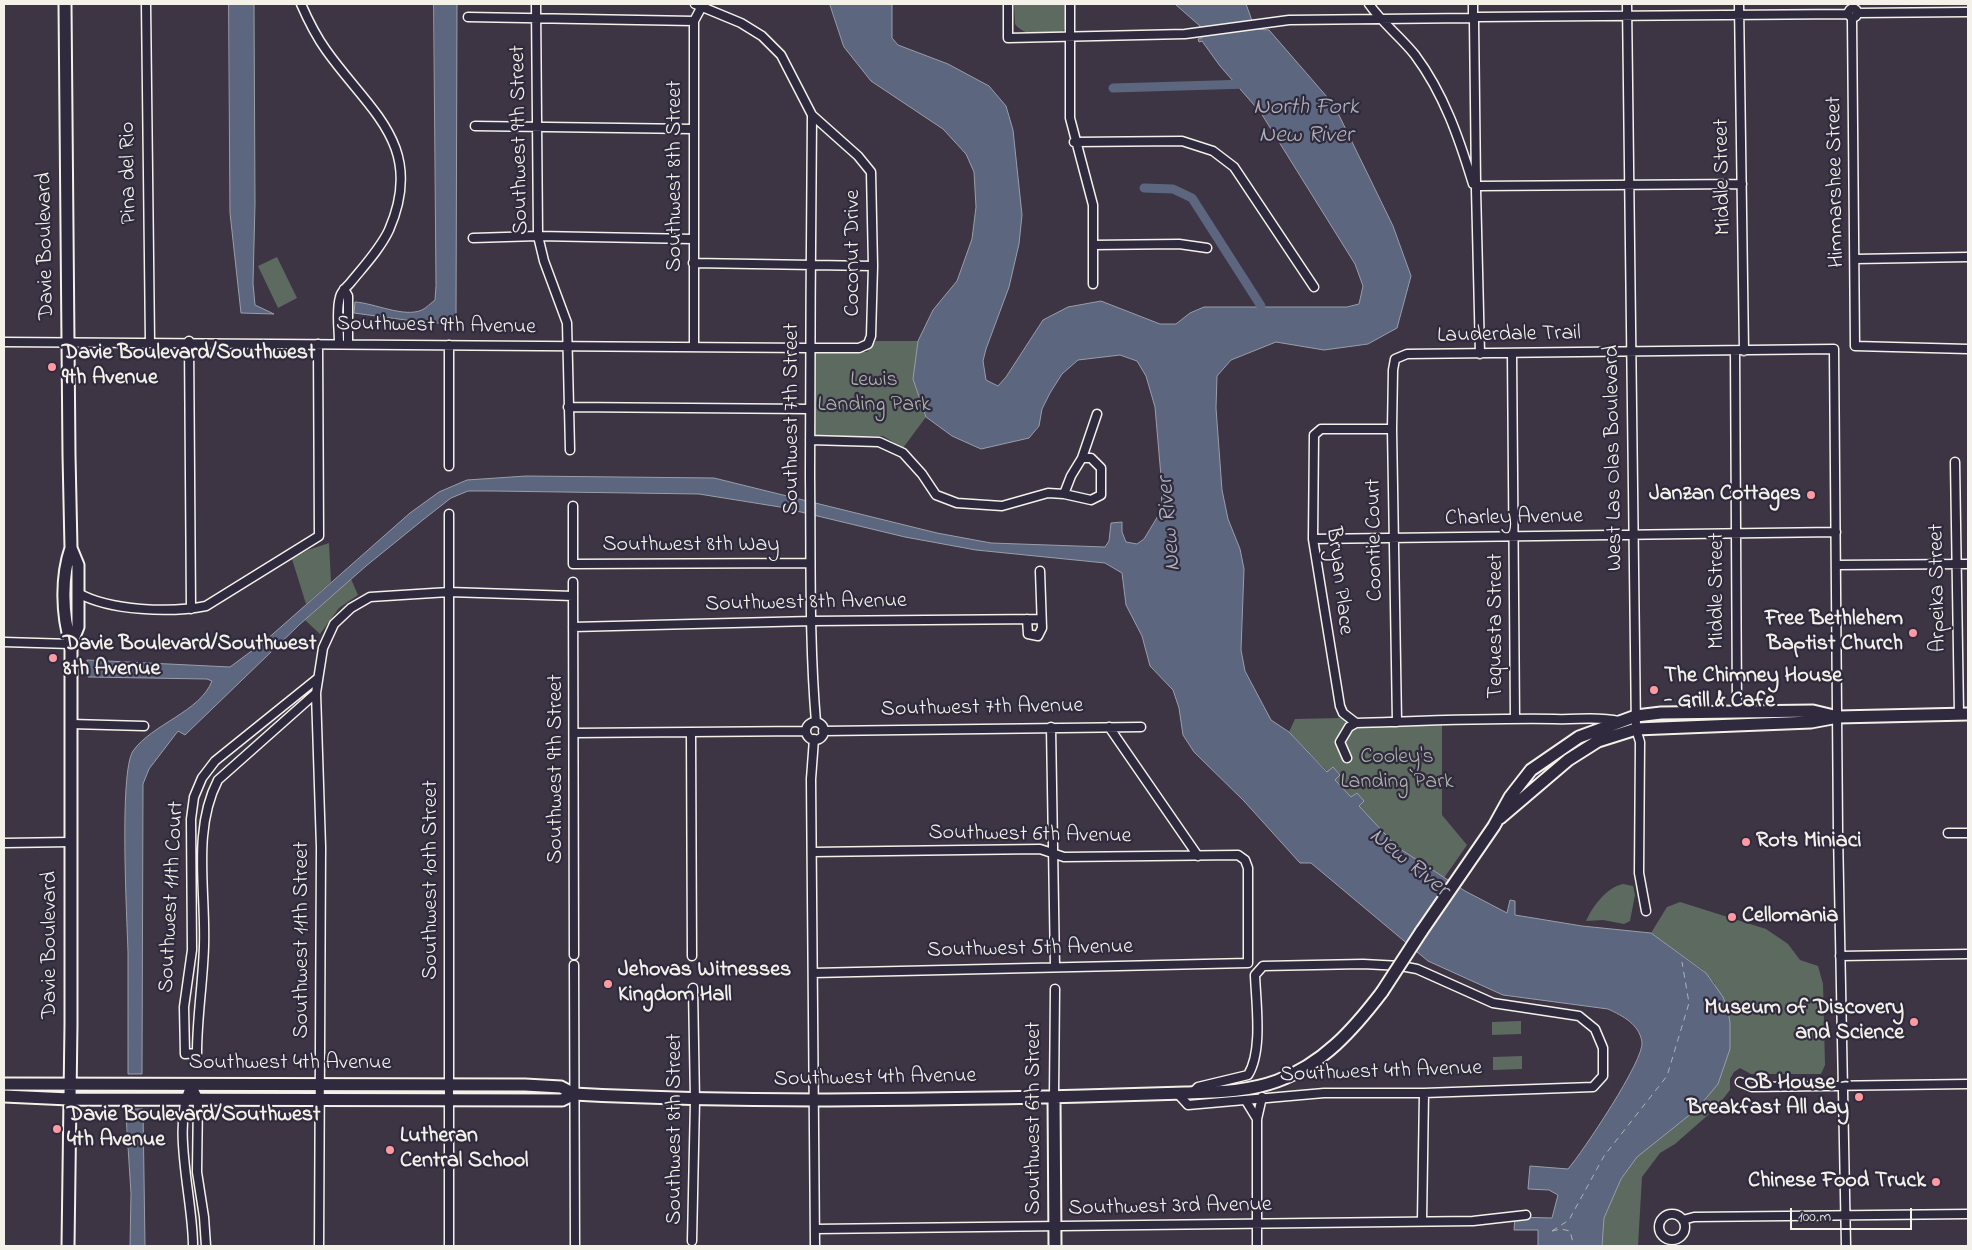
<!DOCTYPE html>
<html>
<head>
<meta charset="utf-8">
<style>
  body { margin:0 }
  #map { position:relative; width:1972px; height:1250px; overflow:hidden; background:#3d3544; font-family:"Indie Flower",sans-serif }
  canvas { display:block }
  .frame { position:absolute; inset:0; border:5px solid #f4f1e8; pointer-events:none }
  .scale { position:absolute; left:1790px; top:1208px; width:122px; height:22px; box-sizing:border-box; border:2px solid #f4f1e8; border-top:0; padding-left:6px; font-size:15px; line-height:18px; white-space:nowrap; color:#f4f1e8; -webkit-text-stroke:4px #2f2a3d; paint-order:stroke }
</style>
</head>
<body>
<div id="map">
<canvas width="1972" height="1250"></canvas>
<div class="frame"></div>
<div class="scale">100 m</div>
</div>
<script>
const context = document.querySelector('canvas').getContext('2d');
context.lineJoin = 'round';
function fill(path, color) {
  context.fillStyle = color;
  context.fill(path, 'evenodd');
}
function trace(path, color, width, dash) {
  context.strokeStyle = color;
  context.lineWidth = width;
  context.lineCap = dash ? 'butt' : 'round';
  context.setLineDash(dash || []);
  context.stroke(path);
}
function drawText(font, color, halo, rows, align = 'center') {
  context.font = font + ' "Indie Flower",sans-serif';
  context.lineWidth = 4.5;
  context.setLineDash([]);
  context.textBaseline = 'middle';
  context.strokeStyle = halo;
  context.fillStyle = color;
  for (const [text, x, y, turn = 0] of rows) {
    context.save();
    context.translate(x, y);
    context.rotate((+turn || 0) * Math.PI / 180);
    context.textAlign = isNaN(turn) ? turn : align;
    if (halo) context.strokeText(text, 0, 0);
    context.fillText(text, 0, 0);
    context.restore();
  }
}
fill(new Path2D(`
  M1014,4H1068C1068,12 1070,24 1064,30C1054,42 1023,36 1015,24Z
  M277,257L297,298L278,308L258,266Z
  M876,341H918L913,379L926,417L903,448L883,436H814L813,352H867Z
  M329,543L331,582L306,604L292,559L308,550Z
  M351,579L358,595L339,608L320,634L305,620Z
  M1341,718L1351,725H1442V815L1467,845L1444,878L1397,847L1359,806L1364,801L1357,793L1351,797L1335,780L1340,774L1333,768L1328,772L1289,732L1295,719Z
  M1623,884L1633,886L1635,895L1630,921L1624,924L1603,920L1586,921C1593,906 1606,888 1623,884Z
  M1680,902L1766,929L1788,944L1800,960L1818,966L1823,984L1825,1065L1821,1074H1751L1740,1068L1734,1072L1730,1079V1090L1716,1108L1675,1144L1660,1153L1642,1177L1638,1246H1602L1604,1218L1621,1179L1636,1157L1697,1109L1715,984L1703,970L1651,933L1667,907Z
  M1521,1021V1034L1492,1035V1022Z
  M1522,1056V1069L1493,1070V1057Z`), '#5d6a60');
const water = new Path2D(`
  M229,4H254L255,204L253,283L255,305L274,314L241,313L230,213Z
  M434,4H457L456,323H428L354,313L355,302C374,303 404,318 422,310C426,308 431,303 435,300L436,286Z
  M830,4H892V38L898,45L948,64L989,86L1006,106L1013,130L1022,215L1019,244L1009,287L986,349L983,361L986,380L998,386L1006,377L1043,320L1068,307L1101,301L1160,324H1176L1190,313L1204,307H1347L1359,304L1363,286L1355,264L1261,113L1220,66L1202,41L1199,42L1198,39L1202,38L1200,26L1175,4H1246L1255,29L1269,30L1334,105L1393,226L1411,276L1397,328L1368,344L1324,350L1276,342L1231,360L1217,376L1216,408L1222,490L1228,519L1240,549L1244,569L1241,650L1245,671L1271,720L1289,732L1327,772L1333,767L1340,775L1335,780L1351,797L1357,793L1364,801L1359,806L1397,847L1465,891L1507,913L1510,900L1515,901V915L1582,926L1651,933L1706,973L1723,997L1728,1010L1730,1023V1049L1718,1084L1697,1109L1637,1157L1621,1179L1604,1218L1602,1246H1538V1230H1514L1515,1217L1552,1218L1558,1195L1549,1190L1528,1189L1530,1166L1568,1169C1582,1153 1645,1059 1642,1042C1639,1024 1623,1016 1608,1009L1503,995L1428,961L1311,863H1300L1244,801L1194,752L1183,735L1179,708L1173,690L1150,666L1142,636L1126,605L1122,573L1105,563L976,550L905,537L780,507L699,494L493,491H468L451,498L424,519L366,566L299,625L185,735L178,731L149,769L143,784L142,1074H128C128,1033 128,992 128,952C127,918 119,772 133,751C152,724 200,712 212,681L207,679L88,677L87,660L230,667L265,641L410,513L439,492L467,480L526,476L714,478L937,533L991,543L1105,547L1109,541L1111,523L1122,522V532L1126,542L1137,544L1144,539L1161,511L1162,488L1155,407L1146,376L1137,361L1120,355L1078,360L1062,374L1050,393L1042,409L1039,426L1029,438L981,449L952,436L926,417L913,379L918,341L933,310L957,281L972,239L976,207L974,172L966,154L943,129L871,81L844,47Z
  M126,1109H143L145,1246H130L131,1194Z`);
fill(water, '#5c667f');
trace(water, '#999ea9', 1);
trace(new Path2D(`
  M1113,88L1248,84
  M1144,188L1173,189L1192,198L1261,306`), '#5c667f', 9);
trace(new Path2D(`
  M1552,1231L1569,1220L1604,1156L1667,1076L1689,1003L1682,962
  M1552,1231L1561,1229L1570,1231L1574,1246`), '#b0b2b9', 1, [6, 5]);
const street = new Path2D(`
  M146,4L150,342
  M301,4C308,20 316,36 326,50C369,111 426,145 389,230C380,249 364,266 351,282C347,287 341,291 340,297C336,311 339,328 339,343
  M536,4L538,236L544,261L567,323L570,450
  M1008,4V38L1185,34L1289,20L1470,18
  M1070,4V118L1093,205V284
  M1369,4C1382,23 1401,37 1415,55C1444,94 1459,138 1473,184
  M1473,4V14
  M1627,4L1636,729L1640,742L1639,873L1646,911
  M1739,4L1744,351
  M1848.5 13a4.5 4.5 0 1 1 9 0a4.5 4.5 0 1 1-9 0Z
  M1857,13L1968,12
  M468,17L694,21
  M1477,17L1848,14
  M1852,18L1855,346L1968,349
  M1474,21L1476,183
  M812,115C811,235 810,356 810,476C811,558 809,640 816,722
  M475,126L693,129
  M1074,142L1182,141L1213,151L1234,167L1314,287
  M1479,186L1742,184
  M1476,189L1480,354
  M473,238L538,236L693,239
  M1093,245L1179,244L1207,248
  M1855,259L1968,257
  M693,263L873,266
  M344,289L348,296V343
  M189,341L191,609
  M4,342L809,348H859L868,344L871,336L873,266L871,172L858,156L812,115L781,55L762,36L741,23L695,4
  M449,345V466
  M694,345V21L701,8
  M1735,351L1737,711
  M1512,353L1515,719
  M568,407L809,409
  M810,440L879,442L903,453L922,474L936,495L957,503L1002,506L1048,493L1064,494
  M1082,458H1091L1101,468V495L1091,500L1064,494L1071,476Z
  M1082,458L1097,414
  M1955,462L1959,714
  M573,506V564L810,563
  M1313,539L1836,532
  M1836,565L1968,564
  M573,582L574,955
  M78,593C110,611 171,613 206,606L319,536L318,344
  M1027,619L1028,634L1038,636L1042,628L1040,571
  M573,627L812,621L1041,619
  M4,642L71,644
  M316,693L218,780C192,830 206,891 204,946C203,982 197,1017 197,1053L185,1054L184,1007L192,950L191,819L194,797L202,778L215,761L318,678
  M1397,722L1392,429L1393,370L1395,359L1407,354L1834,349L1838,832L1846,1246
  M806 731a9 9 0 1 1 18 0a9 9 0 1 1-18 0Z
  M1356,723L1343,713L1340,706L1313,539L1314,435L1321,429H1392
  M71,724L144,726
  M1051,727L1055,967
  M1109,727L1198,856
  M823,731L1141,727
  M691,732L692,956
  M574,733L806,731
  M814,739L811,779L815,1246
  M1347,758L1340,742L1349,727L1356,723C1422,721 1488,718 1554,719C1577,720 1597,716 1619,721
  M1948,833H1968
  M4,843L71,842
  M812,852L1040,849L1064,857L1238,855L1245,860L1248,868V963L813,973
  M1840,956L1968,954
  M574,965L575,1246
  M1740,1082L1752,1087L1968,1084
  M191,1084L198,1098L197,1172L204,1217L206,1246
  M191,1084C171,1129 193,1197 193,1246
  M1177,1093L1188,1105L1324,1093H1424L1593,1087L1603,1076V1048L1595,1029L1579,1016L1493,1003L1417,969L1401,966L1363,964L1263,966L1255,975C1256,1003 1263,1051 1248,1075L1198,1087L1193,1092
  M1054,1096L1055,989
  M1246,1101L1257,1119
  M1659 1227a13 13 0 1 1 26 0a13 13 0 1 1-26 0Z
  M1683,1220L1694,1217L1968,1214
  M1422,1221L1424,1093
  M815,1229L1473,1221L1526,1215
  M692,1241L695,1101L693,988
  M319,1246L321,847L316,693L323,648L334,624L351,608L370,597L449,592L573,596
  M449,1246V514
  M1257,1246V1119L1262,1097`);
const secondary = new Path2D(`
  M65,4L69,455L71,548L78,565V627L71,644
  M1500,818L1568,760L1598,741L1636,729L1811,722L1838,717L1968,714
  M1421,932L1494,826L1510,797L1531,770L1579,737L1636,716L1661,713L1813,711L1838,717
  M4,1084L525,1085L561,1087L574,1094
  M4,1096L69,1099L562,1100L574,1094C744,1103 914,1100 1083,1096C1117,1095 1151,1094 1185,1093C1216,1092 1247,1092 1277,1081C1323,1064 1353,1030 1382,992
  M1054,1096L1055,1246
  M68,1246L71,1024V644C62,615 61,577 71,548`);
trace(street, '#f4f1e8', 11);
trace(secondary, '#f4f1e8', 15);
trace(street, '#2f2a3d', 8);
trace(secondary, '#2f2a3d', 11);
const secondaryBridge = new Path2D(`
  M1382,992L1421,932`);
trace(secondaryBridge, '#f4f1e8', 15, []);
trace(secondaryBridge, '#2f2a3d', 11);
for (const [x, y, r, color] of [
  [52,367,5,"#ff9aa2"],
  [1811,495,5,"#ff9aa2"],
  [1913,633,5,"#ff9aa2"],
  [53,658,5,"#ff9aa2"],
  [1654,690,5,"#ff9aa2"],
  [1746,842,5,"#ff9aa2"],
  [1732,917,5,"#ff9aa2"],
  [608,984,5,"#ff9aa2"],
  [1914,1022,5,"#ff9aa2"],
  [1859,1097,5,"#ff9aa2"],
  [57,1129,5,"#ff9aa2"],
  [390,1150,5,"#ff9aa2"],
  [1936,1182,5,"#ff9aa2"]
]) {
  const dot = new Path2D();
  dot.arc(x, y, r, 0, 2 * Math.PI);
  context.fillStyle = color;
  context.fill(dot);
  trace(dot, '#2f2a3d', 2);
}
drawText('22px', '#f4f1e8', '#2f2a3d', [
  ["Southwest 9th Street",521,140,-91],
  ["Pina del Rio",130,173,-91],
  ["Southwest 8th Street",676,176,-90],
  ["Middle Street",1724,177,-91],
  ["Himmarshee Street",1837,182,-91],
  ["Davie Boulevard",47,246,-91],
  ["Coconut Drive",854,253,-90],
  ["Southwest 9th Avenue",436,327,1],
  ["Lauderdale Trail",1509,336,-1],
  ["Southwest 7th Street",793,419,-90],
  ["West Las Olas Boulevard",1615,458,-91],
  ["Charley Avenue",1514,519,-1],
  ["Coontie Court",1376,540,-91],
  ["Southwest 8th Way",691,546],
  ["Bryan Place",1338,581,83],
  ["Arpeika Street",1939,588,-91],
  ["Middle Street",1718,591,-90],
  ["Southwest 8th Avenue",806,604,-1],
  ["Tequesta Street",1497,626,-90],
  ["Southwest 7th Avenue",982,709,-1],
  ["Southwest 9th Street",557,769,-90],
  ["Southwest 6th Avenue",1030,836,1],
  ["Southwest 10th Street",432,880,-90],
  ["Southwest 11th Court",173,897,-87],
  ["Southwest 11th Street",303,940,-90],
  ["Davie Boulevard",51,945,-90],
  ["Southwest 5th Avenue",1030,950,-1],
  ["Southwest 4th Avenue",290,1064],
  ["Southwest 4th Avenue",1381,1073,-2],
  ["Southwest 4th Avenue",875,1079,-1],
  ["Southwest 6th Street",1035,1118,-90],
  ["Southwest 8th Street",676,1129,-90],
  ["Southwest 3rd Avenue",1170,1208,-1]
]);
drawText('bold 22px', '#f4f1e8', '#2f2a3d', [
  ["Davie Boulevard/Southwest",62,354],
  ["9th Avenue",62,379],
  ["Janzan Cottages",1801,495,"right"],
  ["Free Bethlehem",1903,620,"right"],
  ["Baptist Church",1903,645,"right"],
  ["Davie Boulevard/Southwest",63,645],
  ["8th Avenue",63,670],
  ["The Chimney House",1664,677],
  ["- Grill & Cafe",1664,702],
  ["Rots Miniaci",1756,842],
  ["Cellomania",1742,917],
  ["Jehovas Witnesses",618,971],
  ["Kingdom Hall",618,996],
  ["Museum of Discovery",1904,1009,"right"],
  ["and Science",1904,1034,"right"],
  ["OB House -",1849,1084,"right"],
  ["Breakfast All day",1849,1109,"right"],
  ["Davie Boulevard/Southwest",67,1116],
  ["4th Avenue",67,1141],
  ["Lutheran",400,1137],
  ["Central School",400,1162],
  ["Chinese Food Truck",1926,1182,"right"]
], 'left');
drawText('22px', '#b0b4ab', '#2f2a3d', [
  ["Lewis",874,381],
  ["Landing Park",874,406],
  ["Cooley's",1397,758],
  ["Landing Park",1397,783]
]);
drawText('italic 24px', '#b0b2b9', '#2f2a3d', [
  ["North Fork",1306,109],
  ["New River",1306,137],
  ["New River",1171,524,-95],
  ["New River",1408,864,39]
]);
</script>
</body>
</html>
